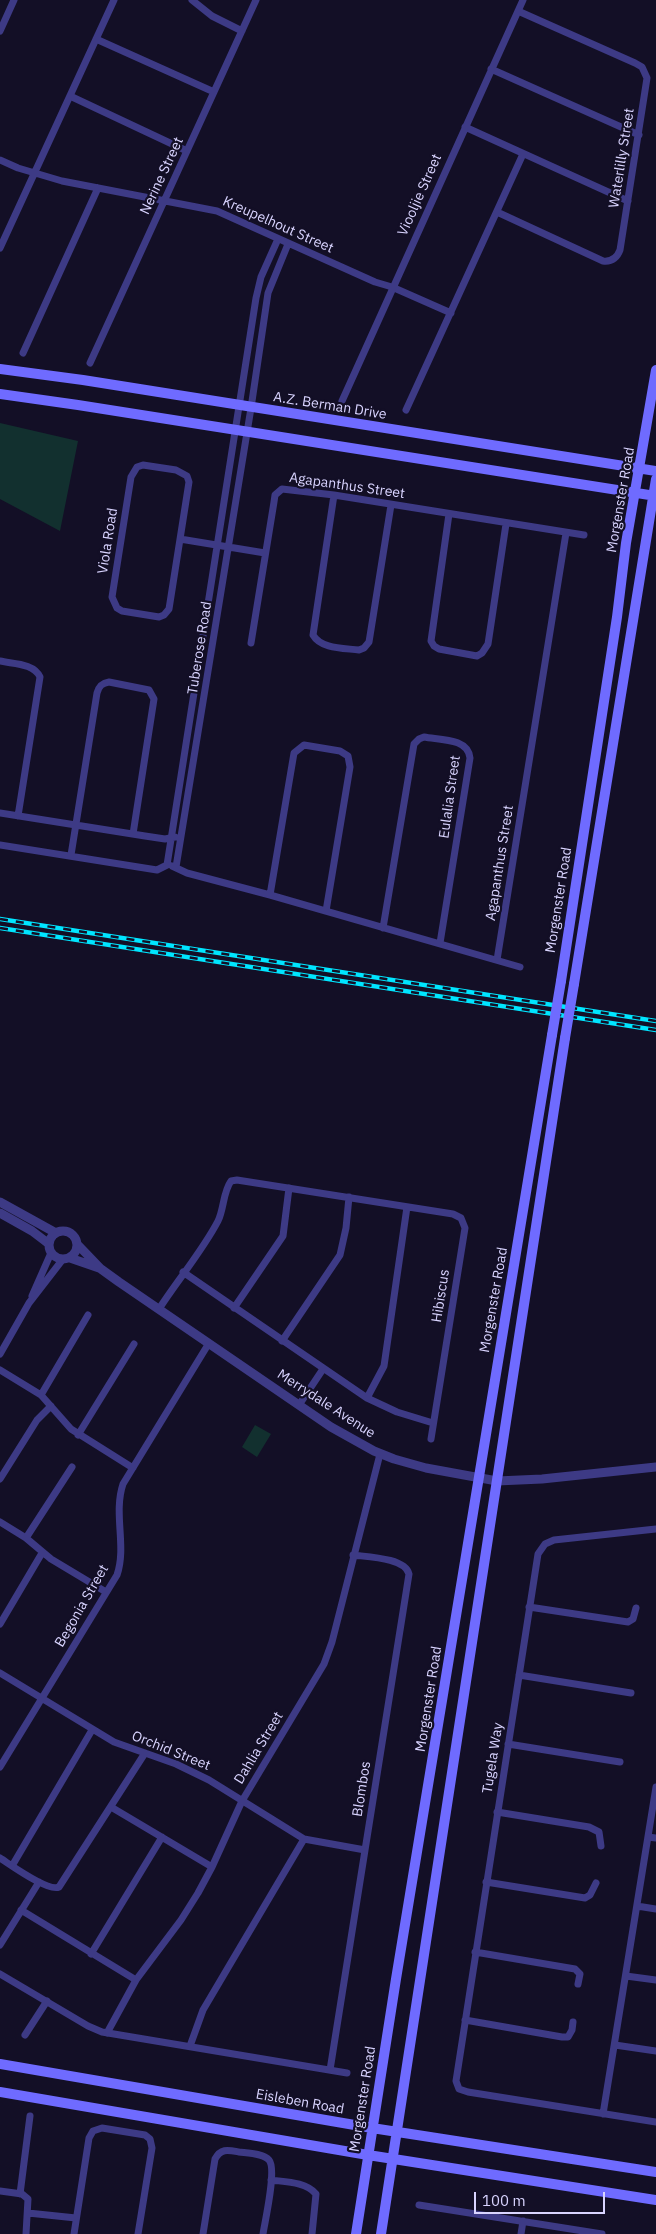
<!DOCTYPE html>
<html>
<head>
<meta charset="utf-8">
<style>
  body { margin:0 }
  #map { position:relative; width:656px; height:2234px; overflow:hidden; background:#130f26; font-family:"IBM Plex Sans",sans-serif }
  canvas { display:block }
  .scale { position:absolute; left:474px; top:2192px; width:131px; height:22px; box-sizing:border-box; border:2px solid #d9d4ff; border-top:0; padding-left:6px; font-size:15px; line-height:18px; white-space:nowrap; color:#d9d4ff; -webkit-text-stroke:4px #130f26; paint-order:stroke }
</style>
</head>
<body>
<div id="map">
<canvas width="656" height="2234"></canvas>
<div class="scale">100 m</div>
</div>
<script>
const context = document.querySelector('canvas').getContext('2d');
context.lineJoin = 'round';
function fill(path, color) {
  context.fillStyle = color;
  context.fill(path, 'evenodd');
}
function trace(path, color, width, dash) {
  context.strokeStyle = color;
  context.lineWidth = width;
  context.lineCap = dash ? 'butt' : 'round';
  context.setLineDash(dash || []);
  context.stroke(path);
}
function drawText(font, color, halo, rows, align = 'center') {
  context.font = font + ' "IBM Plex Sans",sans-serif';
  context.lineWidth = 4.5;
  context.setLineDash([]);
  context.textBaseline = 'middle';
  context.strokeStyle = halo;
  context.fillStyle = color;
  for (const [text, x, y, turn = 0] of rows) {
    context.save();
    context.translate(x, y);
    context.rotate((+turn || 0) * Math.PI / 180);
    context.textAlign = isNaN(turn) ? turn : align;
    if (halo) context.strokeText(text, 0, 0);
    context.fillText(text, 0, 0);
    context.restore();
  }
}
fill(new Path2D(`
  M0,423L78,441L60,531L0,499Z
  M255,1425L271,1434L257,1457L242,1447Z`), '#12302f');
trace(new Path2D(`
  M192,0L212,16L242,31
  M0,31L14,0
  M96,39L214,92
  M491,69L639,135
  M70,96L187,151
  M465,127L628,201
  M0,160L18,168L62,181L217,211L375,282L392,287L451,313
  M497,212L603,261C612,262 617,258 620,250L647,78L642,67L635,63L518,11
  M0,248L114,0
  M23,353L98,188
  M90,363L256,0
  M342,401L523,0
  M406,410L523,154
  M143,465L176,470L187,476L189,482L169,609L164,615L159,617L122,611L117,608L112,597L131,477L137,467Z
  M334,495L313,635C321,649 343,648 359,650L364,648L369,642L391,505
  M449,514L431,641L434,646L439,649L477,656L482,653L488,644L506,524
  M180,539L265,553
  M251,643L274,502L275,495L282,489L334,495L584,535
  M0,661C13,664 34,663 40,677L18,816
  M0,813L145,836L165,839L175,837
  M0,845L157,870L167,865
  M71,855L97,693C99,686 102,683 109,682L149,690L154,699L133,834
  M167,865L256,298L261,277L278,239
  M172,866L187,873L270,895L520,967
  M176,867L251,408L268,293L288,244
  M270,895L294,753L304,745L340,751L348,756L350,767L326,911
  M383,928L414,744L419,739L424,737C440,740 468,738 470,758L440,943
  M497,960L566,533
  M183,1272L367,1398L397,1412L433,1423
  M32,1296L51,1253
  M234,1308L283,1236L289,1188
  M159,1309C177,1281 203,1250 218,1221C224,1209 223,1192 231,1181L237,1180L453,1214L461,1218L465,1228L431,1439
  M282,1341L340,1255L346,1228L349,1197
  M0,1354L29,1303L63,1259
  M0,1370L41,1395L71,1429L133,1468
  M41,1395L88,1315
  M367,1398L384,1366L407,1207
  M299,1405L323,1369
  M78,1435L134,1344
  M0,1479L37,1420L51,1406
  M0,1522L26,1538L51,1559L106,1592
  M656,1529L554,1540L545,1544L538,1554L456,2081L459,2089L468,2092L656,2122
  M26,1538L72,1467
  M529,1607L628,1622L633,1619L636,1608
  M0,1624L42,1553
  M0,1673L114,1742L176,1764L209,1780L304,1839L365,1850
  M519,1675L631,1693
  M508,1744L620,1762
  M0,1767L117,1575C127,1546 113,1514 123,1484L209,1343
  M111,1807L212,1867
  M497,1812L589,1827L599,1832L601,1846
  M648,1837L656,1838
  M0,1858C11,1865 48,1892 59,1887L145,1753
  M12,1866L92,1730
  M486,1882L585,1898L590,1895L596,1883
  M637,1906L656,1909
  M21,1910L136,1980
  M0,1945L39,1882
  M475,1952L575,1969L580,1974L578,1984
  M91,1954L162,1837
  M0,1974L88,2026L102,2032L347,2073
  M626,1976L656,1980
  M465,2020L562,2037H568L572,2030L573,2022
  M107,2033L136,1980L181,1920L198,1893L212,1867L242,1801L324,1664L332,1642L380,1454
  M25,2035L47,2001
  M615,2045L656,2051
  M190,2046L203,2010L304,1839
  M330,2070L409,1574C405,1558 368,1557 353,1555
  M603,2114L656,1787
  M271,2180C286,2182 306,2182 316,2194L312,2234
  M0,2191L22,2194L28,2199L26,2234
  M20,2194L30,2116
  M419,2205L602,2234
  M28,2213L76,2218
  M74,2234L89,2138L93,2131L102,2128L145,2135L150,2139L152,2148L138,2234
  M203,2234L215,2159C221,2148 228,2150 239,2152C247,2153 263,2153 269,2160C277,2169 265,2221 263,2234
  M521,2234L523,2221`), '#3d3a85', 7);
trace(new Path2D(`
  M0,1202L56,1233
  M0,1213L32,1231L49,1244
  M49 1245a14 14 0 1 1 28 0a14 14 0 1 1-28 0Z
  M77,1244L101,1269L119,1282L331,1427L374,1451L394,1459L426,1468L497,1481L542,1479L656,1467
  M70,1258L99,1268`), '#3d3a85', 9);
trace(new Path2D(`
  M0,369L83,380L656,471
  M0,394L78,405L656,496
  M561,981L617,617L626,543L656,370
  M574,984L656,479
  M0,2064L372,2128L656,2172
  M0,2092L368,2155L656,2200
  M356,2234L396,1979L552,1035
  M381,2234L565,1038`), '#6f6bff', 10);
const rail = new Path2D(`
  M0,919L656,1021
  M0,928L656,1030`);
trace(rail, '#00e5ff', 4.5);
trace(rail, '#130f26', 2.5, [8]);
trace(new Path2D(`
  M552,1035L561,981
  M565,1038L574,984`), '#6f6bff', 10);
drawText('14px', '#d9d4ff', '#130f26', [
  ["Waterlilly Street",622,158,-81],
  ["Nerine Street",162,176,-65],
  ["Viooljie Street",420,195,-66],
  ["Kreupelhout Street",278,225,24],
  ["A.Z. Berman Drive",330,406,9],
  ["Agapanthus Street",347,486,8],
  ["Morgenster Road",621,500,-80],
  ["Viola Road",108,541,-81],
  ["Tuberose Road",200,648,-81],
  ["Eulalia Street",450,797,-82],
  ["Agapanthus Street",500,863,-81],
  ["Morgenster Road",559,900,-81],
  ["Hibiscus",441,1296,-81],
  ["Morgenster Road",494,1300,-80],
  ["Merrydale Avenue",326,1404,33],
  ["Begonia Street",82,1606,-60],
  ["Morgenster Road",429,1699,-81],
  ["Dahlia Street",259,1748,-59],
  ["Orchid Street",171,1751,22],
  ["Tugela Way",493,1758,-81],
  ["Blombos",362,1789,-81],
  ["Morgenster Road",363,2099,-81],
  ["Eisleben Road",300,2102,10]
]);
</script>
</body>
</html>
